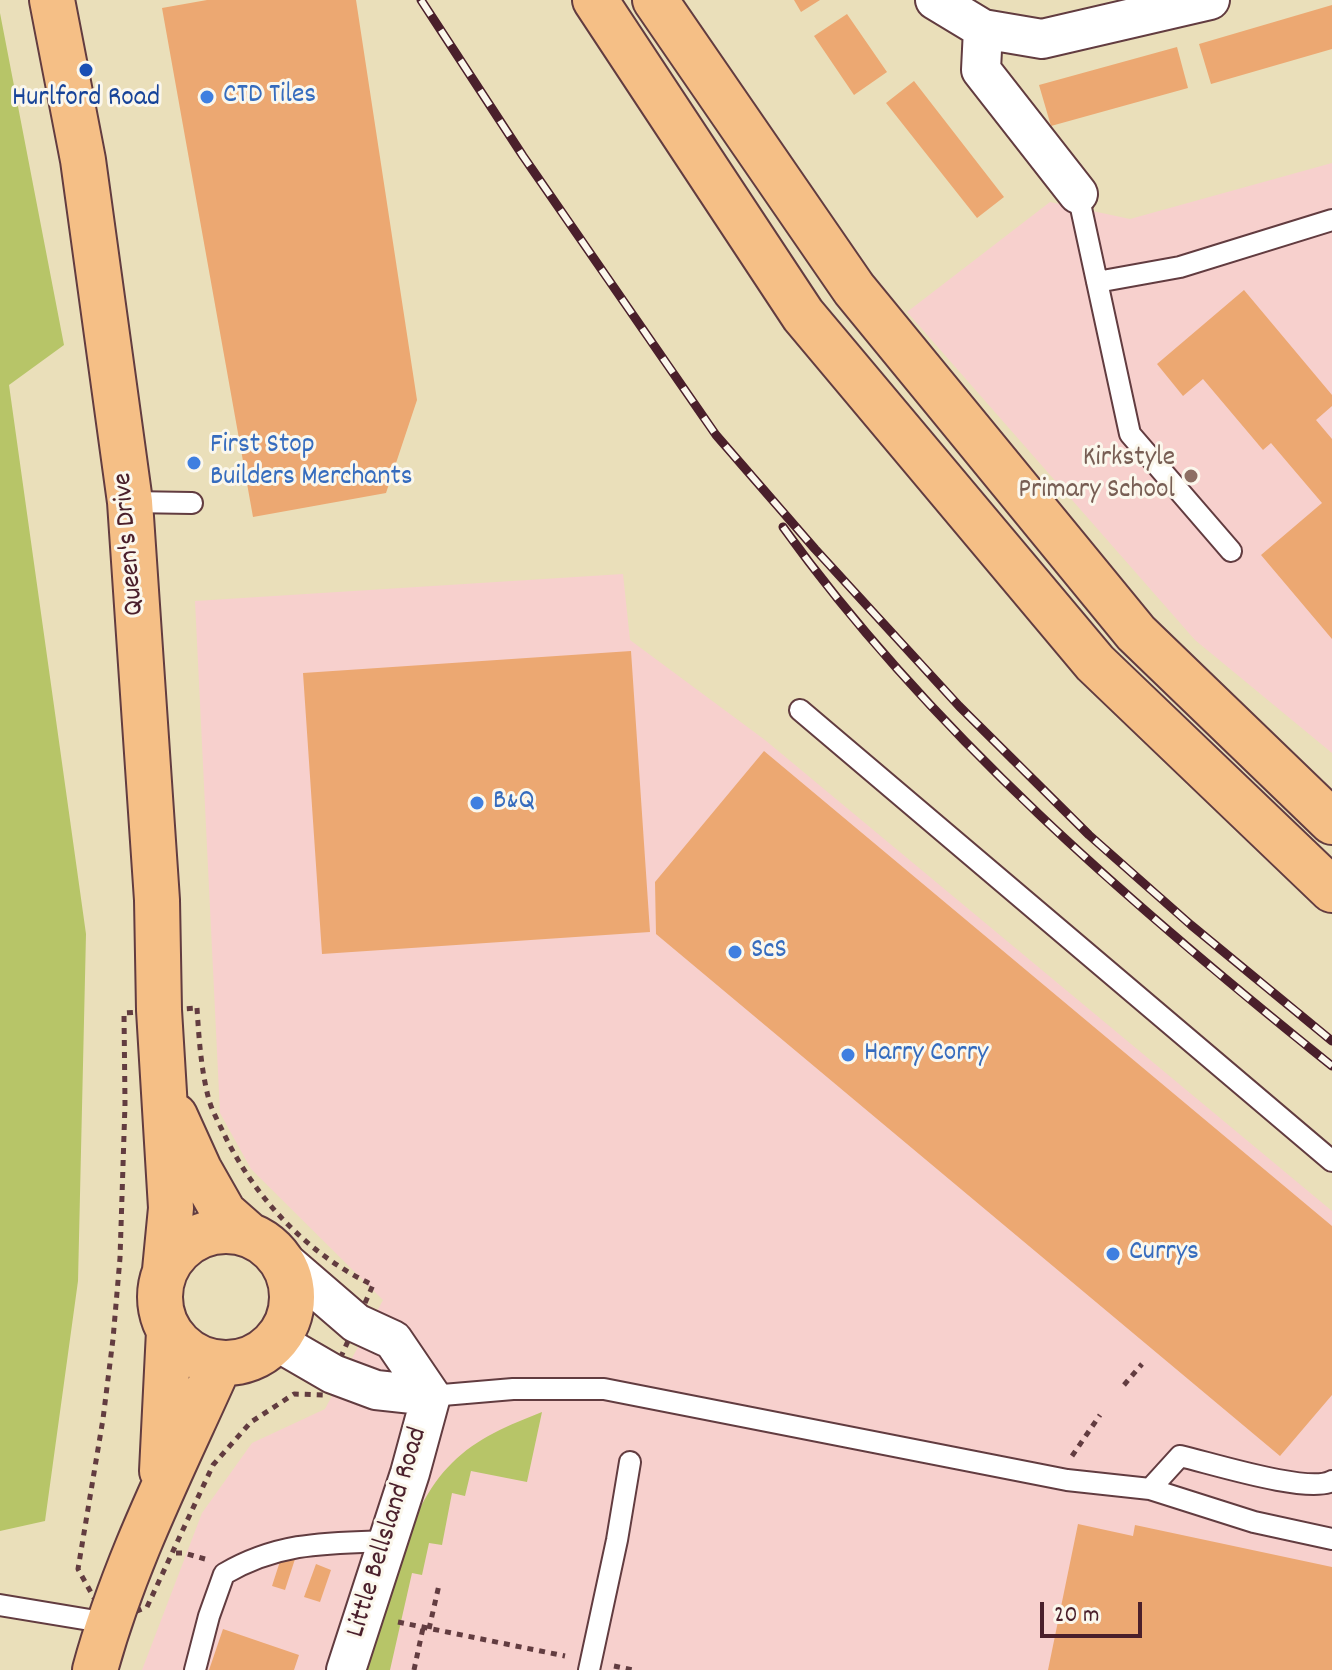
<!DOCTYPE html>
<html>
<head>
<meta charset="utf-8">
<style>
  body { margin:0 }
  #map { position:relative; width:1332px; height:1670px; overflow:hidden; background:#eadfba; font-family:Dekko,sans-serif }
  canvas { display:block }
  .scale { position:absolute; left:1040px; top:1602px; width:102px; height:36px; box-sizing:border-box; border:4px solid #4a1f2b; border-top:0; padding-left:10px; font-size:24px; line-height:28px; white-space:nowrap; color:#4a1f2b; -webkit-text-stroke:6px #fbf7ec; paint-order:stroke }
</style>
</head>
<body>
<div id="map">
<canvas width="1332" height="1670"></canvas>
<div class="scale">20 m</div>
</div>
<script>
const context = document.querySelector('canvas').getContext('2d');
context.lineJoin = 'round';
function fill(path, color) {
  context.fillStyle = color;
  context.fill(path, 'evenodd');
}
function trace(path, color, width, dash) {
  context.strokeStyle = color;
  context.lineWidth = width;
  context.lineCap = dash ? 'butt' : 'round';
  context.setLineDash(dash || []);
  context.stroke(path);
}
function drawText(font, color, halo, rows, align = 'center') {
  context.font = font + ' Dekko,sans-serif';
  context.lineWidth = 6;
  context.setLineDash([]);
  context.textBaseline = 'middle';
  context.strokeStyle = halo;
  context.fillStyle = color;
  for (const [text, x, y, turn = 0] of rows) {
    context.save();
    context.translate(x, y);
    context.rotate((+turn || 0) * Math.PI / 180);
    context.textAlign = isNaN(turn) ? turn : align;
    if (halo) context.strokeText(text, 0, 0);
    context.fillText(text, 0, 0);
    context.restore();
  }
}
fill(new Path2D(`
  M1332,163V753L1195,640L907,312L1050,202L1130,219Z
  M623,574L630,640L765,740L1332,1211V1670H142L202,1513L252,1443L325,1409L383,1300L251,1169L220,1113L195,601Z`), '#f7d0cd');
fill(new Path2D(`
  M0,13L64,345L9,385L86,934L78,1281L45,1521L0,1531Z
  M542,1412L527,1482L471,1471L465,1496L452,1493L442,1545L429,1543L422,1575L412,1573L390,1670H366C384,1608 405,1508 452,1463C477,1438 509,1425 542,1412Z`), '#b7c568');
fill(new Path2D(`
  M207,0H356L417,400L386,493L253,517L162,8Z
  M794,0H820L801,12Z
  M1332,5V49L1211,84L1199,44Z
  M847,14L887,72L854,95L814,36Z
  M1177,47L1188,88L1051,126L1039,85Z
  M914,81L1004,197L977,218L886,103Z
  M1244,290L1332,395V406L1316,420L1332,439V639L1261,555L1322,503L1271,443L1263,450L1203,379L1183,396L1157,364Z
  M631,651L650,932L322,954L303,673Z
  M764,751L1332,1226V1395L1280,1456L656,934L655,882Z
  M1078,1524L1133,1536L1135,1525L1332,1567V1670H1048Z
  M282,1555L295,1559L285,1590L272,1586Z
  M316,1564L331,1570L320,1602L304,1597Z
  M223,1629L299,1655L294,1670H209Z`), '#eca872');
const service = new Path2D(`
  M1078,194L1130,434L1231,551
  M1097,282L1180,267L1332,220
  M130,502L192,503
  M800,710L1332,1161
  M431,1396L513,1389H604L1067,1480L1150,1489L1254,1522L1332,1539
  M1150,1489L1180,1456C1211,1463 1308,1494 1332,1481
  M0,1605L108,1623
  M195,1670L209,1616L224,1574C279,1542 326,1543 388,1541
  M589,1670L617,1540L630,1462`);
const minor = new Path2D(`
  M935,0L983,29L1042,39L1210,0
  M983,29L981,70L1078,194
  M276,1254L356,1323L393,1340L431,1396
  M276,1341L333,1374L376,1390L431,1396
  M346,1670L410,1473L431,1396`);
const primary = new Path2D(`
  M52,0L83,160L130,502L157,900L159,1010L171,1208L165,1270
  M595,0L803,315L1095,663L1332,890
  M655,0L854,289L1136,633L1332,822
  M175,1116L199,1169L224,1213L249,1235
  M160 1297a66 66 0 1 1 132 0a66 66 0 1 1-132 0Z
  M162,1471L169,1331
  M95,1670C124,1563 175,1464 220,1363`);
trace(service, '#623c40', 24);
trace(minor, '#623c40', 42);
trace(primary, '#623c40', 48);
trace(new Path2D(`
  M197,1008C199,1039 201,1070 209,1100C212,1111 219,1123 224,1134C255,1198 308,1255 373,1285L324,1395L294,1394L251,1422L213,1465L147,1607L108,1623L78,1569L103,1419L113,1339L120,1258L125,1104L124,1013Z
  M1124,1385L1142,1364
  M1072,1456L1100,1415
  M176,1553H184L205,1559
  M398,1622L565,1656
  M429,1629L439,1585
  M614,1666L633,1670
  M414,1670L423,1628`), '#623c40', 5, [6, 6]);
trace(service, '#fff', 20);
trace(minor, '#fff', 38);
trace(primary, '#f5bf86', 44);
const rail = new Path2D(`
  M421,0L523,156L716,435L815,549L959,706L1089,835L1191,925L1332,1041
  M783,527C932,734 1134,907 1332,1066`);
trace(rail, '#4a1f2b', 9);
trace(rail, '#fbf7ec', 6, [18]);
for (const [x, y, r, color] of [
  [86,70,8,"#1a4fb4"],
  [207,97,8,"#3f7fe0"],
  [194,463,8,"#3f7fe0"],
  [1191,476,8,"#8d6e63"],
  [477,803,8,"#3f7fe0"],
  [735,952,8,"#3f7fe0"],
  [848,1055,8,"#3f7fe0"],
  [1113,1254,8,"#3f7fe0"]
]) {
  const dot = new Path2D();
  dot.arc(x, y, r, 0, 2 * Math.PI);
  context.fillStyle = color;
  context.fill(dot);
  trace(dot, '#fbf7ec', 3);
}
drawText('28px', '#366cbe', '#fbf7ec', [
  ["CTD Tiles",223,97],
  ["First Stop",210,447],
  ["Builders Merchants",210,479],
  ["B&Q",493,803],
  ["ScS",751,952],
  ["Harry Corry",864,1055],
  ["Currys",1129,1254]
], 'left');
drawText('28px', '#164399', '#fbf7ec', [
  ["Hurlford Road",86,100]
]);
drawText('28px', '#785e54', '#fbf7ec', [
  ["Kirkstyle",1175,460],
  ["Primary School",1175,492]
], 'right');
drawText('28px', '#4a1f2b', '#fbf7ec', [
  ["Queen's Drive",131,544,-95],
  ["Little Bellsland Road",389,1533,-73]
]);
</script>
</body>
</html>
